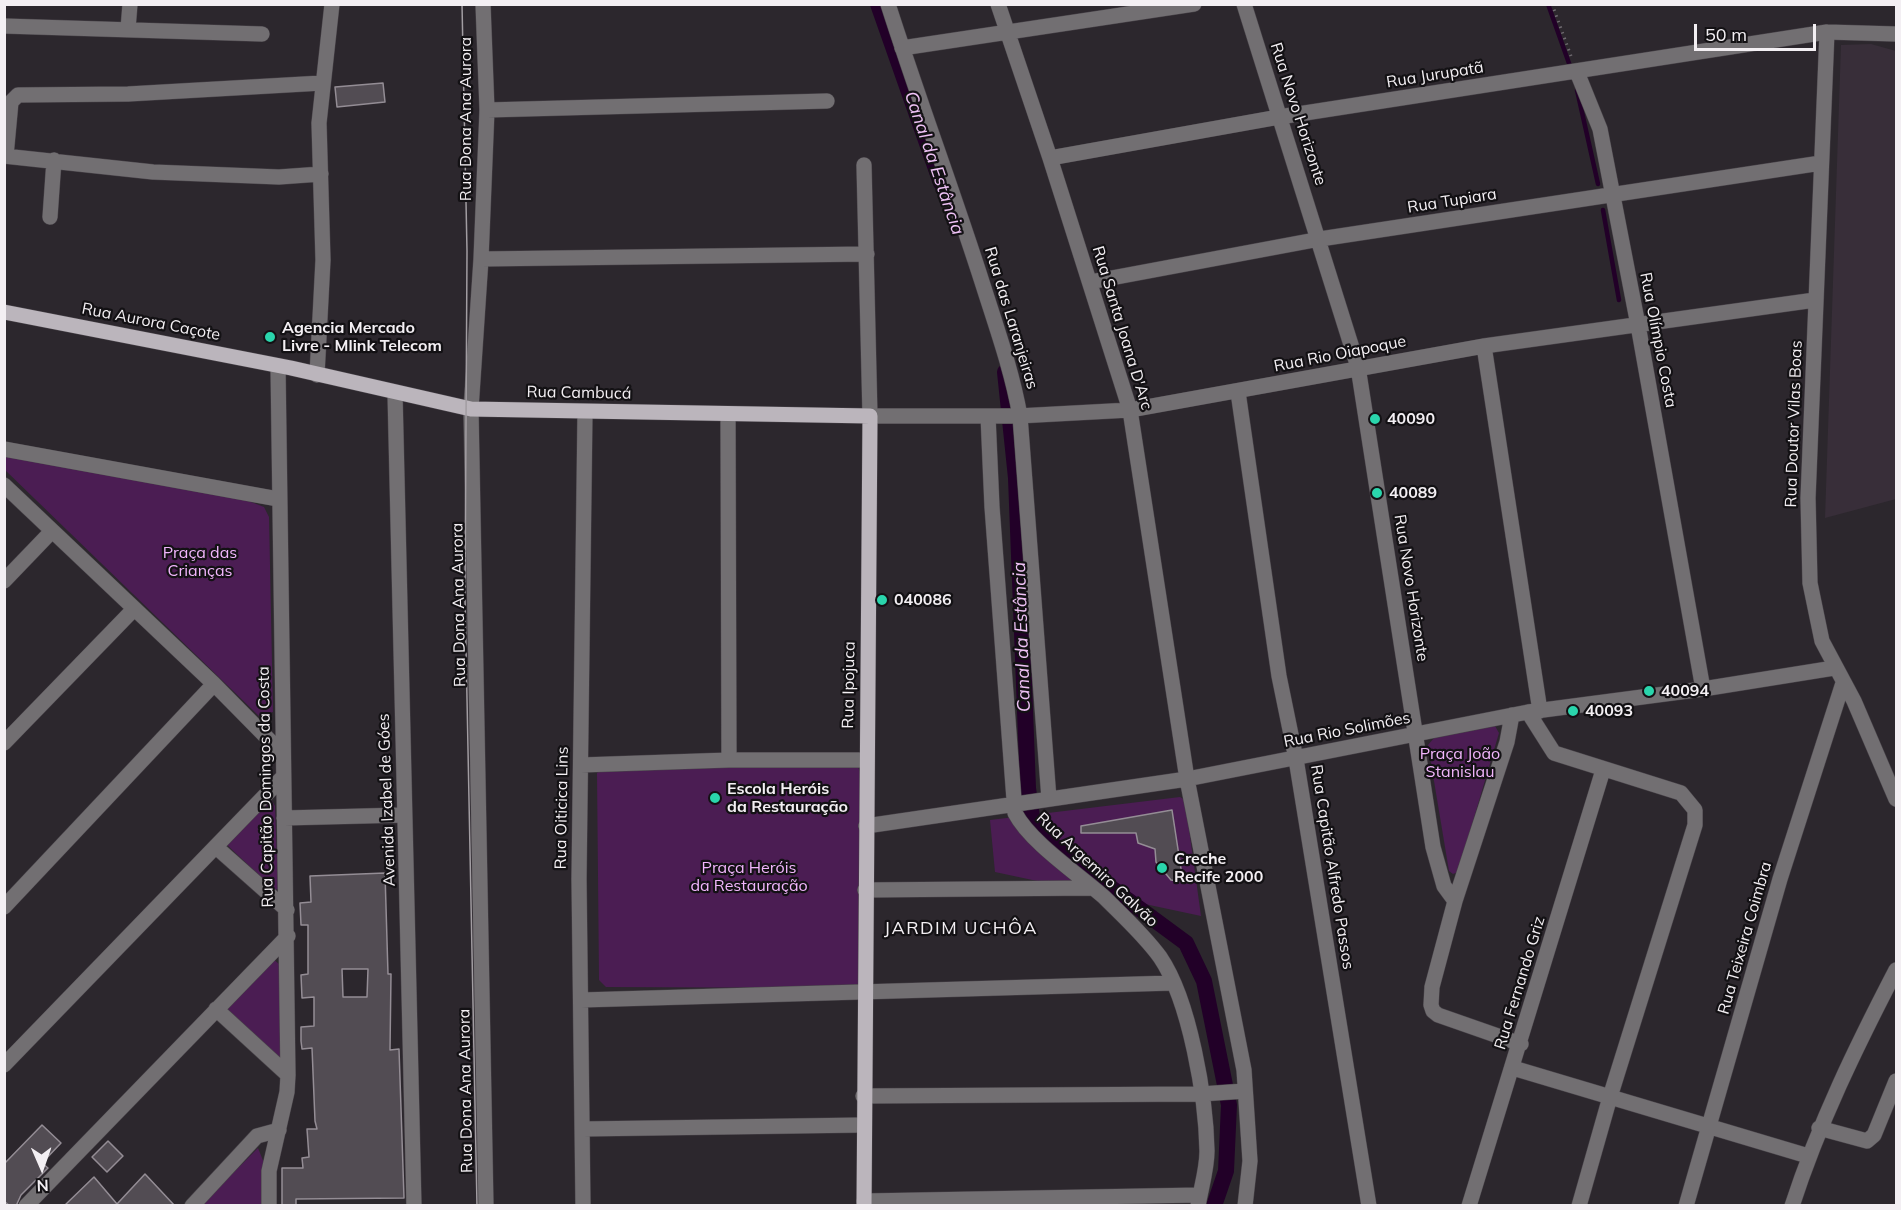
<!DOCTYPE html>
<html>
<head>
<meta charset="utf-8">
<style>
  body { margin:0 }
  #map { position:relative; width:1901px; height:1210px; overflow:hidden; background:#2c272d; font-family:Mulish,sans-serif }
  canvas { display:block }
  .frame { position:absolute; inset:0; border:6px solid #f3eff3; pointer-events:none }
  .north { position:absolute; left:12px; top:1138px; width:60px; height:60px; -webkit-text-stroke:4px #131114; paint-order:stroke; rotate:178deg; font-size:16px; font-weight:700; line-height:24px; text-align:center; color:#f3eff3 }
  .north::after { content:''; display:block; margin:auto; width:21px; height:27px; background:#f3eff3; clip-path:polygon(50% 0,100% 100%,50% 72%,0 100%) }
  .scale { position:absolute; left:1694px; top:24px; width:122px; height:27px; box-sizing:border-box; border:3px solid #f3eff3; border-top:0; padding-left:8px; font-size:18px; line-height:21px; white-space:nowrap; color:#f3eff3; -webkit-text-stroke:4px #131114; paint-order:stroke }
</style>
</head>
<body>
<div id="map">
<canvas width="1901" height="1210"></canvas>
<div class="frame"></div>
<div class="north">N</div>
<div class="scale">50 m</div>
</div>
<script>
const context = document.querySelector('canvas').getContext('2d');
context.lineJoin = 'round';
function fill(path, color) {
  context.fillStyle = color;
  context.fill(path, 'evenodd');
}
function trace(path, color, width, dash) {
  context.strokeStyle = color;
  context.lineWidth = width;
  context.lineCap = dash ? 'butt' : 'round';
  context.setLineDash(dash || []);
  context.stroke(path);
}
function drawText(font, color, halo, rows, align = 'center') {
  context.font = font + ' Mulish,sans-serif';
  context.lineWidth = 4.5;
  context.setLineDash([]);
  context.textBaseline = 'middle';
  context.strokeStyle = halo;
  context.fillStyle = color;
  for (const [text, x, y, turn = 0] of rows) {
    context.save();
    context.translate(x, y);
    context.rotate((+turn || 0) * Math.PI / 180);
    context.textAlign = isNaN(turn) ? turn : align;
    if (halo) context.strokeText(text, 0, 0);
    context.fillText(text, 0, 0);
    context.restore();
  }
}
fill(new Path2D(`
  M1871,44L1896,51V499L1825,518L1841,45Z`), '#382e39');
fill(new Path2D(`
  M4,455L246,500L264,507L269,517L273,712L259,716L5,470Z
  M1495,726L1499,733L1458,872L1453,874L1449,871L1428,745L1434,738Z
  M606,766L858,767L861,774L858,985L843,988L606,987L599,980L597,773Z
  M1180,797L1185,800L1201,916L995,872L990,820Z
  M272,801L275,806L278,889L275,890L226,844L266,803Z
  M273,959L279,964L282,1066L221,1010Z
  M258,1148L266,1168L265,1205L200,1206Z`), '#4b1d53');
trace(new Path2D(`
  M1548,4L1571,69
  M1577,90L1598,184
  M1603,210L1619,300`), '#220028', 4.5);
trace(new Path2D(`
  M878,4L941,183
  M1005,372L1016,478L1028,788L1034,831L1186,943L1204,981L1229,1105L1226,1171L1214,1206`), '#220028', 16);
const building = new Path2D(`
  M383,83L385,102L337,107L335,87Z
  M1172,810L1183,882L1171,880L1156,862L1155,849L1138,843L1136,833H1081V826Z
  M385,873L388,974H391L390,1050L399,1049L404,1198L296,1199V1206H282V1168H303L302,1158L309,1157L307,1129H317L315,1121L312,1048L302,1049L301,1041V1027L314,1026V997L302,998L301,975L308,974V925H301L300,903L311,902L310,876ZM342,969H368L367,997H343Z
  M42,1125L61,1143L42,1163L48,1168L21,1195L16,1206H10L4,1201V1164Z
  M108,1141L123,1156L107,1172L92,1157Z
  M145,1174L175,1206H64L94,1177L117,1204Z`);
fill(building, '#524c53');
trace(building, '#948d95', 1.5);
const minor = new Path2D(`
  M483,4L487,110L481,259L471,409L486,1206
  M888,4C918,98 953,191 983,285C997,329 1012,371 1020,416L1049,799
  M998,4L1050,158L1130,410L1187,779L1244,1070L1250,1161L1245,1206
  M1244,4L1358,367L1433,847L1444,886L1455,901
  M4,26L262,34
  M128,29L130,4
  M1827,32L1808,498L1810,583L1822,641L1854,701L1896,799
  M902,48L1194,4
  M1577,72L1600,129L1638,325L1703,689
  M487,110L827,101
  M4,156L153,172L279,177L321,174
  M6,156L11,102L18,95L128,94L322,83
  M1050,158L1279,117L1827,32L1896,34
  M864,165L870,416H1018L1130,410L1484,346L1815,300
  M50,217L54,160
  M481,259L867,254
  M1090,282L1320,239L1821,163
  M1484,346L1540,711
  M317,375L323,260L319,123L332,4
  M1238,392L1279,676L1296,759L1369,1206
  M395,393L414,1206
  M728,415L729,760
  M988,416L992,507L1015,813C1030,842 1078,874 1104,897C1123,916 1144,935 1160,957C1190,1001 1206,1098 1207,1151C1207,1169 1201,1188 1198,1206
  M4,449L278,499
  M4,485L214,684L282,753
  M4,581L52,531
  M1528,712L1554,753L1681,793L1695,810V825L1610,1097L1579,1206
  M1512,715L1507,742L1455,901L1432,987L1431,1005L1433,1011L1438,1015L1521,1044
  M4,743L134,609
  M581,765L729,760H866
  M284,818L404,815
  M866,826L1187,779L1528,712L1703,689L1834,668
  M216,847L287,910
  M865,890L1093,888
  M4,907L214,684
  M581,1000L1173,983
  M216,1009L288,1075
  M4,1065L282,778
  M1513,1068L1808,1156
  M863,1096L1201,1094L1245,1091
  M1819,1128L1867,1141L1874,1135L1896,1081
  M582,1129L863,1125
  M864,1201L1200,1195
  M26,1206L288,936
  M192,1206L257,1136L279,1130
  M269,1206V1171L287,1092L288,1075L278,366
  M583,1206L579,879L585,412
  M1469,1206L1603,770
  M1686,1206L1780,879L1843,683
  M1792,1206C1819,1123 1856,1047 1896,970`);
const major = new Path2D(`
  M4,312L291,368L471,409L870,416L864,1206`);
trace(minor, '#484349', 16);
trace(major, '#484349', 16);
trace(new Path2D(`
  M1552,4L1571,56`), '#6f6a70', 3, [1.5, 4.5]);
trace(minor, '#726f72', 15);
trace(major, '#bbb5bc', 15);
trace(new Path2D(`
  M462,4L467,251L465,597L477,1206`), '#a29da2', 1.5);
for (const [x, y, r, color] of [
  [270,337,6,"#2ad5ac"],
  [1375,419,6,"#2ad5ac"],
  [1377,493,6,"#2ad5ac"],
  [882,600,6,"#2ad5ac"],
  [1649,691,6,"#2ad5ac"],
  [1573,711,6,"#2ad5ac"],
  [715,798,6,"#2ad5ac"],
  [1162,868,6,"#2ad5ac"]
]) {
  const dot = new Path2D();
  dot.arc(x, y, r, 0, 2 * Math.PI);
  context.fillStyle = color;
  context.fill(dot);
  trace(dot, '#131114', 2);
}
drawText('16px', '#f3eff3', '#131114', [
  ["Rua Jurupatã",1435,75,-9],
  ["Rua Novo Horizonte",1298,114,72],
  ["Rua Dona Ana Aurora",466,119,-90],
  ["Rua Tupiara",1452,201,-9],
  ["Rua das Laranjeiras",1011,318,73],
  ["Rua Aurora Caçote",151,322,11],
  ["Rua Santa Joana D'Arc",1122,328,73],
  ["Rua Olímpio Costa",1658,340,79],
  ["Rua Rio Oiapoque",1340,354,-11],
  ["Rua Cambucá",579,393,1],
  ["Rua Doutor Vilas Boas",1794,424,-88],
  ["Rua Novo Horizonte",1411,588,81],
  ["Rua Dona Ana Aurora",459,605,-91],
  ["Rua Ipojuca",849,685,-89],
  ["Rua Rio Solimões",1347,730,-11],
  ["Rua Capitão Domingos da Costa",266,787,-91],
  ["Avenida Izabel de Góes",387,800,-92],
  ["Rua Oiticica Lins",562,808,-89],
  ["Rua Capitão Alfredo Passos",1332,867,81],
  ["Rua Argemiro Galvão",1097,870,43],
  ["Rua Teixeira Coimbra",1745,938,-74],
  ["Rua Fernando Griz",1520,983,-73],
  ["Rua Dona Ana Aurora",466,1091,-91]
]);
drawText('bold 16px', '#f3eff3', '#131114', [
  ["Agencia Mercado",282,328],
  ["Livre - Mlink Telecom",282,346],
  ["40090",1387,419],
  ["40089",1389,493],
  ["040086",894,600],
  ["40094",1661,691],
  ["40093",1585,711],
  ["Escola Heróis",727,789],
  ["da Restauração",727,807],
  ["Creche",1174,859],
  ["Recife 2000",1174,877]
], 'left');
drawText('16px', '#f2b6fd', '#131114', [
  ["Praça das",200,553],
  ["Crianças",200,571],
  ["Praça João",1460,754],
  ["Stanislau",1460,772],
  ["Praça Heróis",749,868],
  ["da Restauração",749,886]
]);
drawText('italic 18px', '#efc2f6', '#131114', [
  ["Canal da Estância",934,163,71],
  ["Canal da Estância",1022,637,-92]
]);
context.letterSpacing = '1.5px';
drawText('18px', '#f3eff3', '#131114', [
  ["JARDIM UCHÔA",961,929]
]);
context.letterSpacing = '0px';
</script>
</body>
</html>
